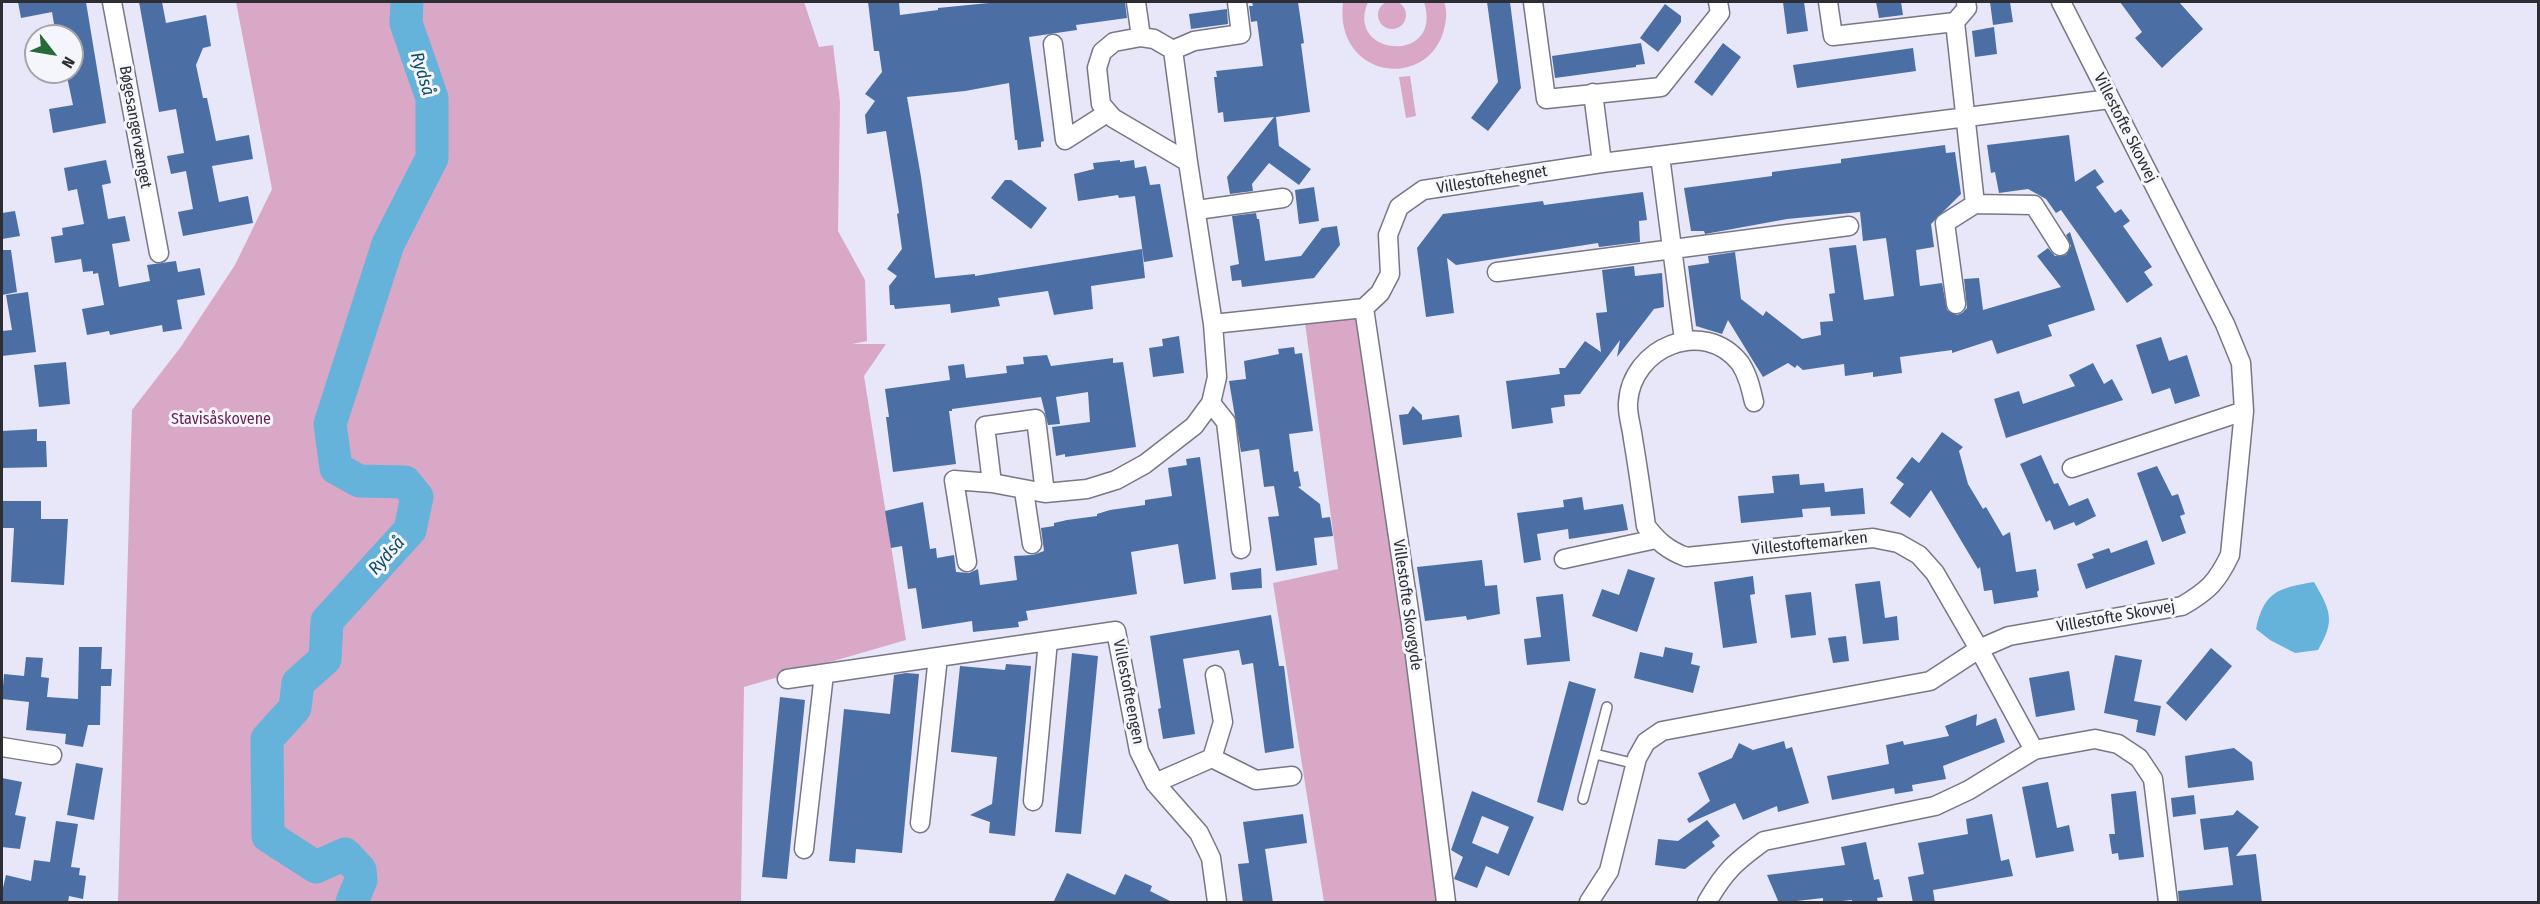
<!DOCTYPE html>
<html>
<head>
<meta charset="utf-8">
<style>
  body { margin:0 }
  #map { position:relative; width:2540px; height:904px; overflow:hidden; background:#e7e7f9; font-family:"Fira Sans Condensed",sans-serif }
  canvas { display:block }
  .frame { position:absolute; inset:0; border:3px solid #2d2d34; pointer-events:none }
  .north { position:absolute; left:24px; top:24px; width:60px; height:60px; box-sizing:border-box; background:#f5f5fc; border:2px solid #a5a5ac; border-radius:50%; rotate:121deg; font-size:16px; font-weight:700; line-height:24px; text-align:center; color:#2d2d34 }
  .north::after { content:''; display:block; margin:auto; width:21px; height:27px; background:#266b37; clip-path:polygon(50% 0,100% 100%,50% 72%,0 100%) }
</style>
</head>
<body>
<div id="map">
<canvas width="2540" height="904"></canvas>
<div class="frame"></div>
<div class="north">N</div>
</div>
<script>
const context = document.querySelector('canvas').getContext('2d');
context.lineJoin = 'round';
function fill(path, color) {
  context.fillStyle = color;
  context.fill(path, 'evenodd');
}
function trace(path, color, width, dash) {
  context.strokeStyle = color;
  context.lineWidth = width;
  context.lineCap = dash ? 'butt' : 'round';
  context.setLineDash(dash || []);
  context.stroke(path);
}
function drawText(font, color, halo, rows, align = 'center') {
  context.font = font + ' "Fira Sans Condensed",sans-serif';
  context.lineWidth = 6;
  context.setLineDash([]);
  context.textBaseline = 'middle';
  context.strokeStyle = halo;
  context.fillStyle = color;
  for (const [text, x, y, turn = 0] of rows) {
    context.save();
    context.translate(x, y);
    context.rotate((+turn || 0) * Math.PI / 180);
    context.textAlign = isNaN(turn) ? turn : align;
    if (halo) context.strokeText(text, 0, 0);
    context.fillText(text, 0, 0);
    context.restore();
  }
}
fill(new Path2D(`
  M1378 15a14 14 0 1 1 28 0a14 14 0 1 1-28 0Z
  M236,2H804L819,47L833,45L840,102L838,231L865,280L867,341L852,344H886L864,376L906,640L744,687L741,902H118L132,410L180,348L235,265L272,189Z
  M1343,2H1368C1344,57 1444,65 1424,2H1444C1448,12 1446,23 1443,33C1424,91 1334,77 1343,2Z
  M1410,76L1416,116L1406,118L1399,77Z
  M1360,315L1403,628L1437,902H1324L1273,583L1338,569L1305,323Z`), '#d9a8c6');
fill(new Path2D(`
  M2314,582C2330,610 2336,620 2318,650L2295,653L2270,640L2256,629C2264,591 2279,588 2314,582Z`), '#65b3da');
trace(new Path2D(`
  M352,902L361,880L360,870L345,854L316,867L268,836L267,739L295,708L298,683L325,659L327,621L410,530L417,497L405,482L359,481L336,468L330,424L388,244L432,158V98L406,23L407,2`), '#65b3da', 33);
fill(new Path2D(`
  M18,2H86L106,123L53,133L49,109L73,105L66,72H72V36H56L52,12L21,18Z
  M139,2H162L166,23L206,15L211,46L203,48L196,65L203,98H207L216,141L249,135L253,159L212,166L219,202L248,196L253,223L183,236L178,212L193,209L186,171L171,174L167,156L184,153L176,109L159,112Z
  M868,2H899L900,15L938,10V8L999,2H1125L1127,18L1076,25L1077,30L1029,37L1044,141L1041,142V147L1018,150L1017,140H1015L1009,83L965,91L907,97L921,177L935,278L975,274V276L1142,249L1145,278L1091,286L1093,309L1054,315L1048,291L998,298L1000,306L951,313L950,304L895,309L894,305H890L889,286L897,276L887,269L902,249L897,214L899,213L886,131L867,134L865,115L875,101L865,94L882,72L879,51H874Z
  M1252,2H1298L1304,43L1301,44L1310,112L1276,117L1279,146L1311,169L1299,185L1269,163L1252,184L1253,191L1230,194L1227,177L1274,117L1224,122L1223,112L1218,113L1214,77H1217L1216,71L1263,66L1257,21L1251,22L1249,6H1253Z
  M1487,2H1510L1521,88L1488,131L1471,118L1498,82Z
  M1783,2H1804L1808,31L1787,34Z
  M1876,2H1901L1903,15L1879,18Z
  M1990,2H2010L2013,22L1993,25Z
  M2120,2H2179L2203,29L2162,68L2135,38L2142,32Z
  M1665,4L1681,16V22L1658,52L1640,38Z
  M1227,9L1228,24L1191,29L1189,14Z
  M1994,27L1997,54L1975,57L1972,31Z
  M1641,43L1645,64L1636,65V67L1555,78L1552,56Z
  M1723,43L1741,57L1712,96L1694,82Z
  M1913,48L1916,71L1797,88L1793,65Z
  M2069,135L2075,182L2095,169L2104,182L2096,187L2115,213L2121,209L2130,221L2123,226L2152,267L2144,272L2153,285L2127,303L2061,210L2056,213L2046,199L2028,189L1999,193L1995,172L1991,173L1987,145Z
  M1945,145L1946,153L1955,152L1961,194L1931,224L1934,247L1916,250L1920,286L1942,283L1947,310L1957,315L1962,313L1967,308L1964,279L1979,278L1983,310L2061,287L2037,256L2048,248L2055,256L2066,255L2071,246L2066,235L2070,232L2095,310L2048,325L2052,336L1997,354L1992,340L1952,353V350L1900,357L1902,373L1873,377V372L1845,376L1844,364L1803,370L1797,365L1795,368L1788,363L1763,377L1728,320L1722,334L1696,326L1688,266L1709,263L1708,256L1735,252L1741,299L1763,316L1766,311L1802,339L1821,335L1820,322L1833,321L1829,294L1835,293L1829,248L1856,245L1864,300L1894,296L1886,238L1863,241L1860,212L1787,219L1705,234L1704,231H1691L1684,188L1772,176V172L1841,163V159Z
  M106,160L111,183L102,185L108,219L125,216L130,241L112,244L119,287L150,281L147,265L176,261L178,272L200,268L205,295L177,300L182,329L163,332L162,325L110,335L109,331L87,335L82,309L104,305L98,273L93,274V271L83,272L81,259L55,263L51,237L63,235L62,228L84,224L77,189L68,191L64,168Z
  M1120,160V162L1134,160L1135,168L1146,166L1150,185L1160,184L1173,257L1144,262L1135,196L1119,198L1118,195L1078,201L1074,174L1094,169L1093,163Z
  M1005,180H1011L1047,208L1031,229L991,198Z
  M1314,187L1319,221L1299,224L1295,190Z
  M1643,192L1647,220L1639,221L1640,242L1599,247L1598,243L1456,265L1447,258L1454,313L1426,317L1417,248L1443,214L1543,201L1544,205Z
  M15,211L20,236L2,239V213Z
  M1256,213L1257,219H1259L1265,261L1301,256L1322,228L1337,226L1340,245L1314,278L1242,287L1241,280L1232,281L1230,266L1239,264L1232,216Z
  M2,250H11L17,292L2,295Z
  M1634,266L1635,276L1662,273L1664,307L1654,309L1617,357L1620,340L1580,394L1564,395L1565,406L1551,408L1553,423L1512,429L1506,381L1560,374L1559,368H1565L1585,341L1601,352L1596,313L1607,312L1602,270Z
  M28,292L36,352L2,356V331L12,330L6,295Z
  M1179,336L1184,373L1153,377L1149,348L1163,346L1162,339Z
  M2161,337L2169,361L2187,355L2200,396L2175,404L2170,388L2152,394L2136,345Z
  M1294,347L1295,354L1302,353L1313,431L1289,434L1294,472L1298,471L1301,486L1298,487L1320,504L1322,518L1330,517L1333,536L1314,538L1317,565L1276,571L1268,517L1279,516L1274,486L1264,487L1259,449L1241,452L1229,381L1246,379L1244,361L1279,354L1278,349Z
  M1047,355L1051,366L1113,358V363L1123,362L1136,447L1065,457V454L1056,456L1052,427L1090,422L1088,392L1056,397L1060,424L1048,425L1041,397L952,409V411H949L956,464L893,472L886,417H889L885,389L950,380L948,366L964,364L966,378L1007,373L1006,366L1024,364L1023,357Z
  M66,362L70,404L39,407L34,365Z
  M2093,363L2104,384L2112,379L2123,400L2006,438L1994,399L2019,391L2023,404L2075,386L2069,375Z
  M1413,406L1422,415V420L1459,415L1462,437L1403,445L1399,415L1408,414Z
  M37,429V441H46L47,467L2,468V431Z
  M1942,432L1963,447L1959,451L1968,484L1983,509L1986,507L2003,536L2010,532L2016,572L2036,569L2039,590L2037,592L2038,597L1994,604L1992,590L1984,591L1980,567L1978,569L1931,490L1910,518L1890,503L1904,484L1896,478L1912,457L1919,463Z
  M2041,455L2054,484L2058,483L2069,506L2088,498L2096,516L2076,526L2074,522L2054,530L2050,520L2046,522L2020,464Z
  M1200,457L1216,579L1184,584L1178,544L1131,552L1137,594L1026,611L1028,620L1018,622L1019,627L973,632L972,621L922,629L916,588L908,589L902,546L891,548L885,511L923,502L930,549L936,548L937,558L954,555L956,572L969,573L978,569L980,585L1017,580L1014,556L1033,555L1044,551L1041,528L1054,526V523L1067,520L1097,516V514L1110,510L1145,505V500L1172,496L1168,468L1187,465L1186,459Z
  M2157,466L2172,496L2178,494L2185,514L2180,516L2186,533L2162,542L2137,473Z
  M1799,474L1800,485L1824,483L1825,492L1863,488L1865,514L1831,516L1830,507L1802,509L1803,517L1741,523L1738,496L1774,493L1772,476Z
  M1582,497L1584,510L1623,504L1628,530L1569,539L1568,529L1537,534L1541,560L1524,563L1517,513L1564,507L1563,500Z
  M2,501H41V519H68L64,585L11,582L14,528H2Z
  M2147,540L2155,564L2086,589L2077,564L2094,558L2092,554L2109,548L2111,553Z
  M1482,560L1485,586L1497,585L1500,614L1467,620L1466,616L1425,621L1417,567Z
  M1261,568L1262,588L1232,590L1230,573Z
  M1628,569L1655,578L1637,632L1592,616L1602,589L1619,595Z
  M1753,576L1755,594L1750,595L1757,643L1723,648L1714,582Z
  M1880,581L1885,618L1897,616L1899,640L1863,644L1855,584Z
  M1811,592L1816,635L1791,638L1785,595Z
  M1563,594L1570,661L1527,665L1524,639L1541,637L1536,597Z
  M1271,615L1279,666H1284L1294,748L1265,753L1253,663L1242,665L1239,650L1183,659L1195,734L1163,739L1158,709L1161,708L1150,636Z
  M1846,636L1849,661L1833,663L1828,638Z
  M79,647H102L101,669H112L111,686H101L100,725H88L83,747L65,744L66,734L26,730L29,702L2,699L4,674L24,676L26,657L43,658L41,677L49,678L47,697L78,699Z
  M1665,647L1693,653L1691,664L1700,666L1693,693L1634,678L1640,652L1663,657Z
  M2211,648L2232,666L2186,721L2166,703Z
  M1072,653L1098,656L1081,834L1055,832Z
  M2115,655L2142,660L2134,701L2161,706L2155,736L2136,732L2138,720L2104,713Z
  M1006,664L1031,666L1015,836L989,833L990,822L970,815L992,804L997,757L951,752L960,666L1005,670Z
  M2069,671L2075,710L2036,717L2029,678Z
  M906,673L919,674L902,853L856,849L855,863L829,861L844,709L890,714L894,675Z
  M1569,681L1596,689L1563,811L1537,802Z
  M780,697L805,700L787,879L762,877Z
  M1977,714L1976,726L1996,718L2005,742L1943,766L1946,779L1912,785L1913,791L1895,794L1894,788L1832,800L1827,776L1889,764L1886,745L1903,741L1904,745L1949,736L1945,726Z
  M1784,741L1786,749L1792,747L1809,803L1778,812L1777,806L1743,820L1735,803L1689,823L1687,819L1710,801L1698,773L1732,758L1739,743L1753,750Z
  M2234,748L2252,762L2254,780L2188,788L2185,756Z
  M76,763L103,768L94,820L67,815Z
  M2,778L22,782L15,815L26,817L20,849L2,847Z
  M2048,782L2057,828L2069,825L2074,851L2036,858L2022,787Z
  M1472,791L1534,817L1509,876L1486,866L1477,888L1454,879L1463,857L1451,850ZM1482,816L1509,827L1498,854L1472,843Z
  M2136,791L2144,857L2119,860L2118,853L2112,854L2109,834H2115L2111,794Z
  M2194,795L2196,814L2173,817L2171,798Z
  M2237,810L2259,827L2236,856L2256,854L2262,903H2179L2178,891L2233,885L2228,847L2204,850L2200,819L2233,815Z
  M1303,814L1307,843L1265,849L1273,903H1243L1238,864L1249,863L1243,822Z
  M1992,814L2001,861L2009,859L2013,876L1933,890L1935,903H1913L1908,877L1924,874L1918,843L1968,834L1966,819Z
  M1707,820L1720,836L1712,842L1715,846L1685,869L1655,865L1658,839L1678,841Z
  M56,821L78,824L71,867L80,868L79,875L86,876L83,899L69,896L68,903H2V892L6,875L31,881L34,860L50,862Z
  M1866,842L1874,880L1879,879L1883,897L1877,898L1878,903H1852V900L1823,903V898L1779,903L1767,875L1845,865L1841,847Z
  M1067,873L1115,895L1125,874L1152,886L1150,891L1174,903H1053Z`), '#4b6fa5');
const service = new Path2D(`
  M1595,754L1636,764
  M1583,799L1607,707`);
const minor = new Path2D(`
  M112,2L159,253
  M1136,2L1141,37
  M1533,2L1546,99L1661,87L1720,13L1718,2
  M1828,2L1833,36L1955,22L1967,8L1966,2
  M1955,22L1975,204L2034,205L2060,246
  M1053,44L1065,140L1107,113
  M1173,50L1194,41L1241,34L1237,2
  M1593,93L1602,163
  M1660,156L1684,340
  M1197,210L1283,198
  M1497,272L1849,226
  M1956,304L1945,223L1975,204
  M1364,308L1411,624L1446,902
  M1213,324L1364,308L1380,293L1390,274L1388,235L1399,207L1423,190L1602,163L2110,99
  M1754,402C1751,389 1748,375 1740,363C1704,317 1631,347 1628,403C1627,414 1632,428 1633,439C1638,468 1642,497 1646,526C1658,542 1668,550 1686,557L1873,538L1898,543L1919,555L1935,573L1979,649L2034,750
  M1211,403L1226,422L1241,549
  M2072,468L2244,411
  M992,483L985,426L1036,419L1045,493
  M1024,491L1032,544
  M1564,559L1656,539
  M967,562L954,480L992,483L1045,493L1087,489L1116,480L1145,464L1194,426L1211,403L1217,377L1213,324L1188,162L1113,118L1101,104L1097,68L1102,52L1114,42L1141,37L1154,39L1173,50L1188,162
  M787,679L1116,631L1139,751L1155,783L1199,833L1211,858L1217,902
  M2,747L52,755
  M1212,758L1223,722L1215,675
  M1155,783L1212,758L1256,780L1292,776
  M1033,801L1048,641
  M920,823L938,657
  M804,849L824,674
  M1589,902L1609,871L1637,758L1646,742L1662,731L1930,681L1979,649L2009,636L2182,606C2208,591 2217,582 2230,555L2244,411L2241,363L2225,324L2061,2
  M1707,902C1725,871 1735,862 1764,841L1935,806L1969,790L2034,750L2095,739L2118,744L2139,758L2153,779L2168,902`);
trace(service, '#777786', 12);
trace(minor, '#777786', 21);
trace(service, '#fff', 9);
trace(minor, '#fff', 18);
drawText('16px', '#2d2d34', '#f5f5fc', [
  ["Bøgesangervænget",135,127,80],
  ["Villestofte Skovvej",2125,128,63],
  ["Villestoftehegnet",1492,180,-9],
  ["Villestoftemarken",1810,544,-6],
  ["Villestofte Skovgyde",1407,605,82],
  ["Villestofte Skovvej",2116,617,-10],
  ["Villestofteengen",1128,692,79]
]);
drawText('16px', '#6a1e54', '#f5f5fc', [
  ["Stavisåskovene",221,420]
]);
drawText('italic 18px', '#0c4d68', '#f5f5fc', [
  ["Rydså",422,74,73],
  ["Rydså",387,556,-48]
]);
</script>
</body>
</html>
